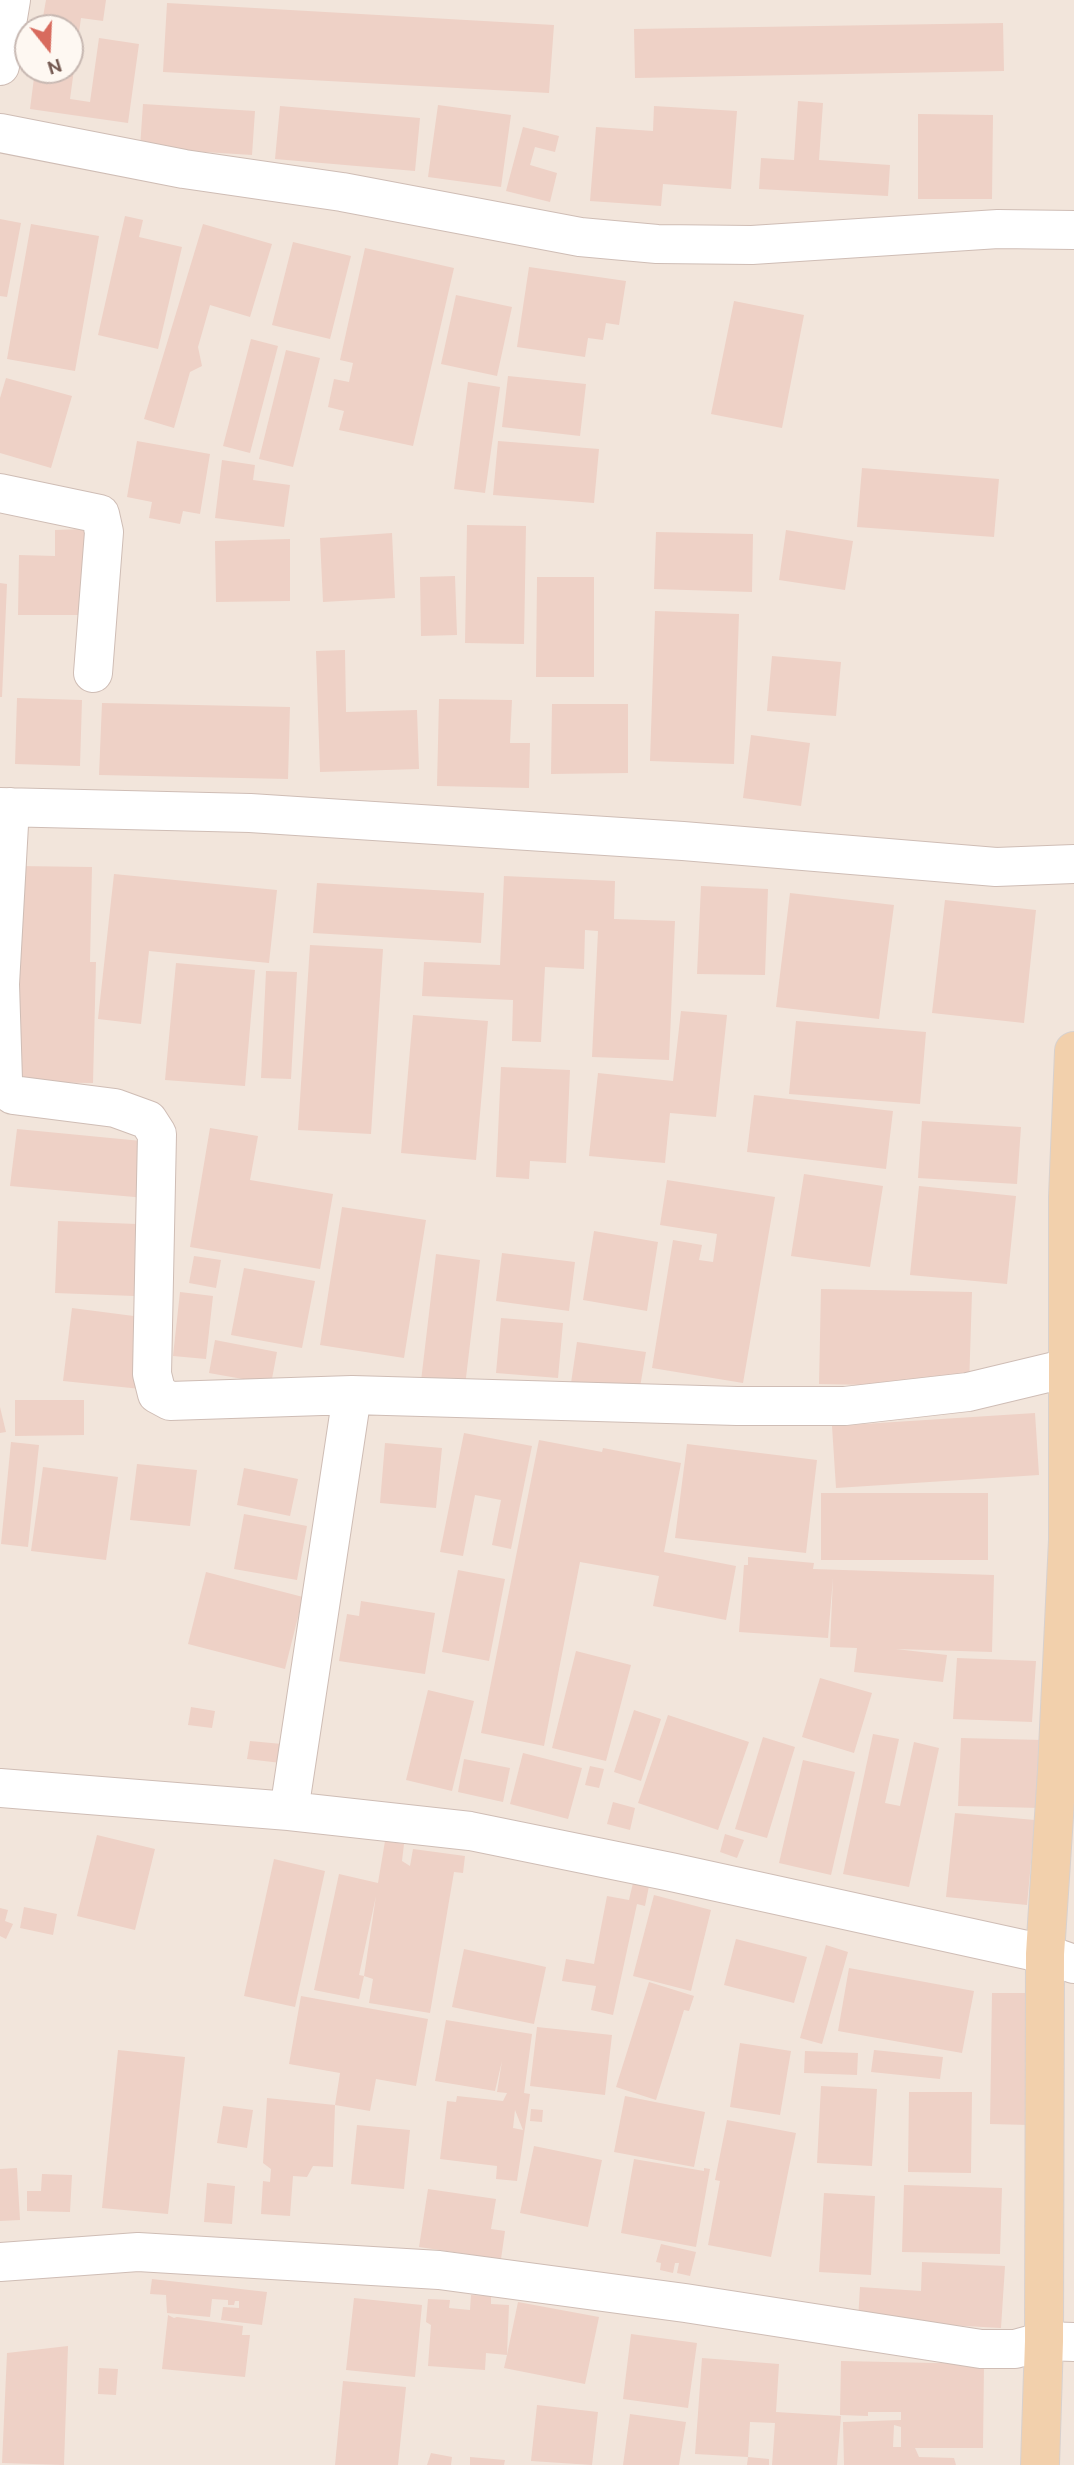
<!DOCTYPE html>
<html>
<head>
<meta charset="utf-8">
<style>
  body { margin:0 }
  #map { position:relative; width:1074px; height:2465px; overflow:hidden; background:#fbf3ec; font-family:Ubuntu,sans-serif }
  canvas { display:block }
  .north { position:absolute; left:14px; top:14px; width:70px; height:70px; box-sizing:border-box; background:#fef8f2; border:2px solid #c7b8b2; border-radius:50%; rotate:162deg; font-size:19px; font-weight:700; line-height:28px; text-align:center; color:#745951 }
  .north::after { content:''; display:block; margin:auto; width:24px; height:32px; background:#d86b5e; clip-path:polygon(50% 0,100% 100%,50% 72%,0 100%) }
</style>
</head>
<body>
<div id="map">
<canvas width="1074" height="2465"></canvas>
<div class="north">N</div>
</div>
<script>
const context = document.querySelector('canvas').getContext('2d');
context.lineJoin = 'round';
function fill(path, color) {
  context.fillStyle = color;
  context.fill(path, 'evenodd');
}
function trace(path, color, width, dash) {
  context.strokeStyle = color;
  context.lineWidth = width;
  context.lineCap = dash ? 'butt' : 'round';
  context.setLineDash(dash || []);
  context.stroke(path);
}
fill(new Path2D(`
  M0,0H1074V2465H0ZM28,28H70V70H28Z`), '#f2e5db');
fill(new Path2D(`
  M46,0H106L103,21L81,18L70,99L90,102L99,38L139,44L128,123L30,109L35,70H70V28H41Z
  M167,3L554,25L549,93L163,72Z
  M1003,23L1004,71L635,78L634,29Z
  M798,101L823,103L819,160L890,165L888,196L759,189L761,158L794,160Z
  M143,104L255,111L252,155L140,148Z
  M438,105L511,115L501,187L428,177Z
  M280,106L420,118L415,171L275,159Z
  M654,106L737,111L731,189L663,184L661,206L590,201L596,127L653,131Z
  M918,114L993,115L992,199H918Z
  M523,127L559,136L555,152L535,147L530,165L557,173L550,202L506,191Z
  M125,216L143,220L139,237L182,247L158,349L98,335Z
  M0,219L21,223L7,297L0,296Z
  M31,224L99,236L75,371L7,359Z
  M203,224L272,244L250,317L210,305L198,347L202,366L190,372L174,428L144,419Z
  M293,242L351,256L330,339L272,325Z
  M365,248L454,268L413,446L339,430L344,411L328,407L334,379L349,382L353,363L340,360Z
  M529,267L626,281L619,325L606,323L603,340L588,338L585,357L517,347Z
  M456,295L512,307L497,376L441,364Z
  M734,301L804,315L782,428L711,414Z
  M251,339L278,346L250,453L223,446Z
  M286,350L320,358L293,467L259,459Z
  M508,376L586,384L580,436L502,427Z
  M6,378L72,396L51,468L0,453V398Z
  M468,382L500,387L485,493L454,489Z
  M137,441L210,454L200,514L183,511L180,524L149,518L152,502L127,497Z
  M498,441L599,449L594,503L493,495Z
  M222,460L255,465L253,480L290,485L284,527L215,518Z
  M862,468L999,479L994,537L857,527Z
  M467,525L526,526L524,644L465,643Z
  M84,529V615H18L19,555L55,556V530Z
  M786,530L853,541L845,590L779,580Z
  M656,532L753,534L752,592L654,589Z
  M392,533L395,598L323,602L320,538Z
  M290,539V601L216,602L215,541Z
  M455,576L457,635L421,636L420,577Z
  M537,577H594V677H536Z
  M0,583L7,584L2,697H0Z
  M655,611L739,614L734,764L650,761Z
  M345,650L346,712L417,710L419,769L320,772L316,651Z
  M772,656L841,662L836,716L767,711Z
  M17,698L82,700L80,766L15,764Z
  M439,699L512,700L510,743H530L529,788L437,786Z
  M102,703L290,707L288,779L99,775Z
  M552,704H628V773L551,774Z
  M751,735L810,743L801,806L743,798Z
  M18,866L92,867L90,962H96L93,1083L16,1082Z
  M114,874L277,890L269,963L149,951L141,1024L98,1019Z
  M504,876L615,881L614,919L675,921L669,1060L592,1057L598,931L585,930L584,969L545,967L541,1042L512,1041L513,1000L422,996L424,962L500,965Z
  M317,883L484,893L481,943L313,933Z
  M701,886L768,889L765,975L697,974Z
  M790,893L894,905L879,1019L776,1007Z
  M945,900L1036,910L1024,1023L932,1013Z
  M310,945L383,949L371,1134L298,1130Z
  M176,963L255,970L245,1086L165,1080Z
  M266,971L297,972L291,1079L261,1078Z
  M681,1011L727,1015L716,1117L670,1113L665,1163L589,1156L598,1073L673,1081Z
  M413,1015L488,1021L476,1160L401,1153Z
  M796,1021L926,1032L920,1104L789,1094Z
  M501,1067L570,1070L566,1163L530,1161L529,1179L496,1177Z
  M754,1095L893,1111L886,1169L747,1152Z
  M922,1121L1021,1127L1017,1184L918,1178Z
  M210,1128L258,1136L250,1180L333,1194L320,1269L190,1247Z
  M17,1129L152,1142L146,1198L10,1186Z
  M804,1174L883,1186L870,1267L791,1256Z
  M667,1180L775,1197L743,1383L652,1368L673,1240L702,1245L699,1260L713,1262L717,1234L660,1225Z
  M919,1186L1016,1196L1007,1284L910,1275Z
  M342,1207L426,1220L404,1358L320,1345Z
  M58,1221L137,1224L134,1296L55,1293Z
  M594,1231L658,1242L647,1311L583,1300Z
  M502,1253L575,1262L569,1311L496,1301Z
  M436,1254L480,1260L465,1386L421,1381Z
  M194,1256L221,1260L216,1288L189,1283Z
  M244,1268L315,1281L302,1348L231,1335Z
  M821,1289L972,1292L969,1387L819,1384Z
  M180,1292L213,1296L206,1359L173,1356Z
  M72,1308L149,1318L141,1389L63,1381Z
  M501,1318L563,1323L558,1378L496,1373Z
  M215,1340L277,1352L271,1384L209,1373Z
  M577,1342L646,1352L639,1393L571,1383Z
  M15,1400H84V1435L15,1436Z
  M0,1407L6,1432L0,1433Z
  M1035,1413L1039,1475L836,1488L832,1426Z
  M464,1433L532,1446L511,1549L492,1545L501,1500L475,1495L463,1556L440,1552Z
  M539,1440L602,1452L603,1448L681,1463L664,1552L736,1566L726,1620L653,1606L659,1576L580,1562L544,1746L481,1733Z
  M11,1442L39,1445L28,1547L1,1544Z
  M385,1443L442,1448L436,1508L380,1503Z
  M687,1444L817,1460L806,1553L675,1538Z
  M137,1464L197,1470L190,1526L130,1520Z
  M43,1467L118,1477L106,1560L31,1551Z
  M244,1468L298,1479L290,1516L237,1505Z
  M821,1493H988V1560H821Z
  M244,1514L307,1526L297,1580L234,1569Z
  M748,1557L814,1563L813,1569L994,1575L992,1652L896,1649L947,1655L943,1682L854,1672L857,1648L830,1647L833,1578L828,1638L739,1632L744,1565H748Z
  M458,1570L505,1579L489,1661L442,1652Z
  M206,1572L303,1597L285,1669L188,1644Z
  M361,1601L435,1613L425,1674L339,1661L347,1614L359,1616Z
  M576,1651L631,1665L606,1761L552,1748Z
  M957,1658L1036,1661L1032,1722L953,1719Z
  M820,1678L872,1693L854,1753L802,1737Z
  M428,1690L474,1701L452,1791L406,1780Z
  M191,1707L215,1711L212,1728L188,1725Z
  M634,1710L661,1719L641,1781L614,1772Z
  M668,1715L749,1742L718,1830L638,1803Z
  M873,1734L899,1739L885,1803L900,1806L914,1742L939,1748L909,1887L843,1874Z
  M763,1737L795,1747L767,1838L735,1829Z
  M961,1738L1043,1740L1040,1808L958,1806Z
  M250,1741L282,1744L281,1763L247,1759Z
  M523,1753L582,1768L568,1819L510,1804Z
  M464,1759L510,1768L503,1802L458,1792Z
  M803,1760L855,1772L831,1875L779,1863Z
  M590,1766L604,1769L599,1788L585,1785Z
  M613,1802L635,1808L630,1830L607,1824Z
  M955,1813L1035,1820L1027,1905L946,1897Z
  M725,1834L744,1840L737,1858L720,1852Z
  M97,1835L155,1849L135,1930L77,1916Z
  M385,1841L404,1844L402,1861L410,1866L413,1849L465,1856L463,1873L454,1872L430,2013L369,2003L373,1979L364,1976L376,1896L359,1975L364,1976L359,1999L314,1990L339,1874L378,1883Z
  M274,1859L325,1871L295,2007L244,1996Z
  M633,1883L649,1886L645,1906L637,1904L613,2015L591,2010L596,1986L562,1981L566,1959L594,1964L607,1896L629,1900Z
  M654,1895L711,1910L691,1991L633,1976Z
  M24,1907L57,1914L53,1935L20,1928Z
  M0,1908L8,1910L5,1921L13,1924L6,1939L0,1936Z
  M736,1939L807,1957L794,2003L724,1985Z
  M826,1945L848,1952L822,2044L800,2038Z
  M464,1949L546,1967L534,2024L452,2007Z
  M849,1968L974,1991L962,2053L838,2031Z
  M649,1982L694,1996L689,2011L684,2010L656,2100L616,2087Z
  M992,1993H1031L1029,2125L990,2124Z
  M301,1996L428,2019L416,2086L376,2079L370,2111L335,2105L333,2167L313,2166L307,2177L293,2176L290,2216L261,2214L263,2181L270,2182L271,2169L263,2163L267,2098L335,2105L340,2073L289,2064Z
  M446,2020L532,2034L524,2093L530,2094L517,2181L496,2179L497,2166L440,2159L447,2101L456,2102L457,2096L503,2101L507,2093L497,2092L502,2061L495,2091L435,2081ZM515,2110L523,2130L513,2128Z
  M537,2027L612,2035L605,2095L530,2086Z
  M740,2043L791,2051L780,2115L730,2107Z
  M118,2050L185,2057L168,2214L102,2208Z
  M874,2050L943,2057L940,2079L871,2072Z
  M805,2051L858,2053L857,2075L804,2073Z
  M821,2086L877,2089L872,2166L817,2163Z
  M909,2092H972L971,2173L908,2172Z
  M625,2096L705,2112L694,2167L614,2152Z
  M223,2106L253,2110L247,2148L217,2143Z
  M531,2109L543,2110L542,2122L530,2121Z
  M727,2120L796,2133L771,2257L708,2245L720,2181L715,2180Z
  M357,2125L410,2130L404,2189L351,2184Z
  M534,2146L602,2160L588,2227L520,2213Z
  M634,2159L704,2171V2168L710,2169L696,2247L621,2233Z
  M17,2168L20,2220L0,2221V2169Z
  M42,2174L72,2175L70,2212L27,2211V2191H41Z
  M207,2183L235,2186L232,2224L204,2222Z
  M904,2185L1002,2188L1000,2254L902,2252Z
  M428,2189L496,2199L491,2229L505,2231L501,2259L419,2247Z
  M824,2193L875,2196L871,2275L819,2272Z
  M661,2244L696,2252L690,2276L677,2273L679,2263H675L673,2273L660,2270L661,2263L656,2262Z
  M922,2262L1005,2266L1001,2328L858,2320L860,2287L921,2291Z
  M152,2279L267,2292L262,2325L221,2320L223,2307L239,2308V2301H235L234,2305H228V2300L212,2299L210,2317L167,2313L166,2295L150,2294Z
  M471,2295L491,2296V2304L509,2305L507,2355L518,2302L599,2317L585,2384L504,2368L507,2355L486,2353L485,2370L428,2366L431,2325L426,2322L428,2299L450,2300L449,2308L470,2310Z
  M354,2298L422,2305L415,2377L346,2370Z
  M168,2315L174,2318L177,2317L243,2326L242,2335H250L245,2377L162,2369Z
  M631,2334L697,2343L688,2408L623,2399Z
  M68,2346L64,2465L2,2463L7,2353Z
  M702,2358L779,2364L776,2412L841,2416L837,2465H772L775,2423L750,2422L748,2457L769,2459V2465H747L748,2457L695,2454Z
  M841,2361L984,2364L983,2448H915L919,2457L954,2458L956,2465H844L843,2422L901,2420V2412H868V2416L840,2415ZM894,2425L901,2427V2447H893Z
  M99,2368L118,2369L116,2395L98,2394Z
  M343,2381L406,2387L398,2465H335Z
  M537,2405L598,2412L592,2465L531,2461Z
  M630,2414L686,2422L679,2465H623Z
  M431,2453L452,2457L451,2465H427Z
  M470,2457L505,2460L504,2465H470Z`), '#eed1c6');
const minor = new Path2D(`
  M0,66L11,0
  M0,133L184,169L342,192L580,237L657,244L752,245L998,229L1074,230
  M0,493L100,514L104,532L93,673
  M0,807L250,813L683,841L996,867L1074,864
  M10,807L0,984L3,1080L6,1089L13,1095L115,1108L148,1120L157,1134L152,1374L157,1394L170,1401L352,1395L737,1406H845L968,1392L1068,1368
  M0,1788L289,1811L470,1831L671,1872L1045,1954L1074,1964
  M289,1811L352,1395
  M0,2262L138,2252L439,2270L685,2303L981,2349H1015L1044,2341L1074,2342`);
const major = new Path2D(`
  M1040,2465L1044,2341L1045,1954L1057,1770L1068,1540V1197L1074,1051`);
trace(minor, '#cfbdb5', 40);
trace(major, '#d8d1ce', 40);
trace(minor, '#fff', 38);
trace(major, '#f2d0ac', 38);
</script>
</body>
</html>
